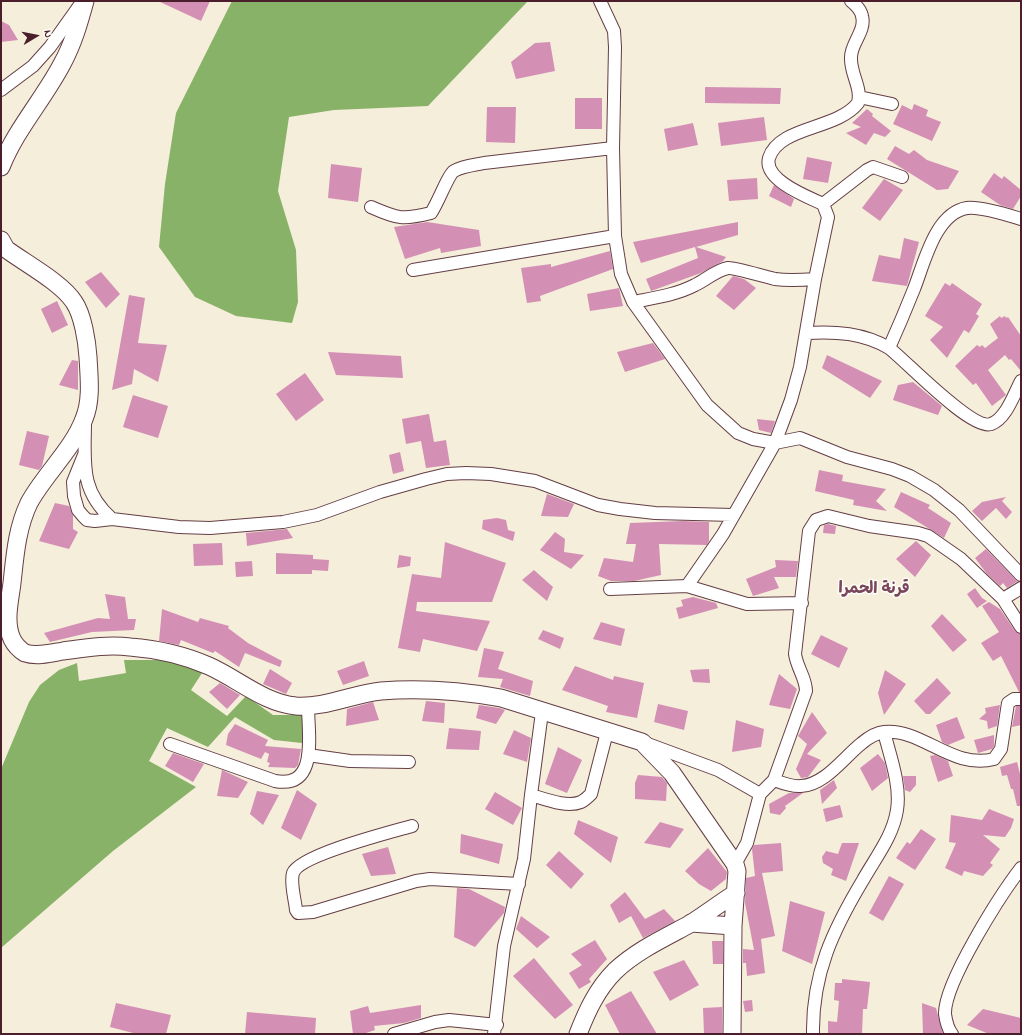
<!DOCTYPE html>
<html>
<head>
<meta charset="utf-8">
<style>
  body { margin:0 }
  #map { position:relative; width:1022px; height:1035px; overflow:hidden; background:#f5eeda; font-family:"Indie Flower",sans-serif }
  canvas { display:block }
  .frame { position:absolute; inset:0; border:2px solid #4a1f2b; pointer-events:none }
  .north { position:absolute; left:16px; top:16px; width:40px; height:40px; -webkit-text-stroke:3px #fdfcf7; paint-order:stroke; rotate:80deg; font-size:11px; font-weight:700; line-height:16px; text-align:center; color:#4a1f2b }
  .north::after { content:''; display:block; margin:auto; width:14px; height:18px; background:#4a1f2b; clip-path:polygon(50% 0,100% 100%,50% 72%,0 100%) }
</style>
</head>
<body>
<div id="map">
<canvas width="1022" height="1035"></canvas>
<div class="frame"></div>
<div class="north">N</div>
</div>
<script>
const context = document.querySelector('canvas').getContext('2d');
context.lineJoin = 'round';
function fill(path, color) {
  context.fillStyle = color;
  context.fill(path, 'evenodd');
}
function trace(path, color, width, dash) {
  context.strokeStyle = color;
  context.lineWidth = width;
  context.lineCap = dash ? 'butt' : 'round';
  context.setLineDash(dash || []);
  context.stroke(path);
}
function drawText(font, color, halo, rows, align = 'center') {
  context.font = font + ' "Indie Flower","Playpen Sans Arabic",sans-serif';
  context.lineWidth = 3;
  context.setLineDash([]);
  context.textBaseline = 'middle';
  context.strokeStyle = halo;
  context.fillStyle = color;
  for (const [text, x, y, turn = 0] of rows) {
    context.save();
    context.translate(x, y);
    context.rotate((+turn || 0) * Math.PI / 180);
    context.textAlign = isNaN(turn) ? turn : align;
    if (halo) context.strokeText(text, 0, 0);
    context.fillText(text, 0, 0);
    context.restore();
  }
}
fill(new Path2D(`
  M232,1H528L428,106L334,110L289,117L278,191L296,250L298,302L292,323L236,316L195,297L159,247L165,184L176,113Z
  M124,660H167L204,670L191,690L227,716L246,696L273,715H303L302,743L274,740L235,717L208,747L167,728L149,761L196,787L113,851L1,948V769L29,702L40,685L59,670L77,663L79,681L126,673Z`), '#88b268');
fill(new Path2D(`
  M158,1H210L201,21Z
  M1,21L9,25L18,40L1,42Z
  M550,42L555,71L516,79L511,62L535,43Z
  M705,87L781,88L780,104L705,103Z
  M575,98H602V129H575Z
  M914,104L928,110L926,116L941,122L932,141L893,124L902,105L912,110Z
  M487,107H516L515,143L486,142Z
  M867,109L873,114L872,116L891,131L885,137L874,133L866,145L846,133L861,127L852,123Z
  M764,117L767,140L721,146L718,123Z
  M693,123L698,145L668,151L664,129Z
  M895,146L909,154L914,150L927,160L959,171L948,189L937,190L887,159Z
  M807,157L832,162L828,183L803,179Z
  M331,164L362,168L358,202L328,198Z
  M994,173L1002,179L1004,176L1021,190V196L1013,209L1000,205L981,192Z
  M757,178L758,199L729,201L727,180Z
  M884,179L903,190L880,221L862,208Z
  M774,185L794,199L791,207L769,196Z
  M427,222L479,230L481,246L441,253L440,248L405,259L394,227Z
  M738,222V235L696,247L726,257L723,261L701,273L651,291L646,279L698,258L695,247L641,263L633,242Z
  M904,238L919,242L907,286L872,281L879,255L900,259Z
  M610,251L613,269L540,296L541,301L527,303L521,268L551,264V267Z
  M101,272L120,294L106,308L85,282Z
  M733,276L744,279L756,288L734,310L716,296Z
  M945,283L950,286L952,283L982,304L976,314L979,316L969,333L964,330L947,358L930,340L943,327L925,316Z
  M619,288L623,306L590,311L587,294Z
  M129,295L145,298L138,343L167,345L158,382L134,369L132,384L112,390Z
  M57,301L68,325L52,333L41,309Z
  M1000,316L1001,318L1005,316L1006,318L1008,317L1021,336V371L1011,359L1009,360L1005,355L988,370L1006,395L992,406L976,383L973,385L955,366L977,345L980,347L982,345L985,348L998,338L990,324Z
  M653,343L665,359L625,372L617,352Z
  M328,352L401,356L403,378L336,375Z
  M827,355L882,381L870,398L822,368Z
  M72,360L78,361V390L59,385Z
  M305,373L324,400L296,421L276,394Z
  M913,382L942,406L938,415L893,400L898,385Z
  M133,395L168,406L158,438L123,427Z
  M429,414L434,442L446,440L450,465L426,468L421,441L406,444L402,419Z
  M757,419L775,421L771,433L759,430Z
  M27,431L49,436L42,466L39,470L19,465Z
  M400,452L404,471L393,474L389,455Z
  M819,470L843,475L842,481L886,489L876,501L887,511L853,505L854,500L815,491Z
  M901,492L930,505L928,508L951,523L944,538L894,507Z
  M547,494L574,504L568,517L541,516Z
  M1006,497L1002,501L1012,512L1006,519L996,508L982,521L972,511L982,502Z
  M55,503L69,506L73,515V529L78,532L69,549L39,541Z
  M497,518L506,520L508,530L515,532L513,541L482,529L483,520Z
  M683,521L709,522V541L707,545L659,544L661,575L634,581H611L598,576L604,558L633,562L636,544H626L630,523Z
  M828,524L836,526L835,534L823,533L824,525Z
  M287,529L293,538L247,546L246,533Z
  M555,532L565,539L564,552L584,555L571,569L540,550Z
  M916,541L931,555L915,577L896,559Z
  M445,542L506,563L492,602H417L416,611L490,621L477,651L423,639L420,652L398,648L412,574L441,578Z
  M222,543L223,565L194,566L193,544Z
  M986,549L1016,580L1018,581L1007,588L1003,583L1000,586L987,574L975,558Z
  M276,553L313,555V559L329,560L328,571L312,570V574H276Z
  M399,555L411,557L410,566L397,568Z
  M775,560L798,561L796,577H774L779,588L753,596L746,579L776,567Z
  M252,561L253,576L236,577L235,562Z
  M534,570L553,587L547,601L522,580Z
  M975,588L982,598L987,601L977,608L967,594Z
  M105,594L125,597L128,619H136L134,630L92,632L50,642L44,633L98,618L110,619Z
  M693,597L716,603L718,608L679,619L676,608L683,606L681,600Z
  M989,602L1000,609L1015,631L1021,634V692H1019L1001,656L993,661L981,643L999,632L982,606Z
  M162,609L198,622L200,618L229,626L228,628L248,643L282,661L280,667L245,653L239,667L215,651L213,653L181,640L179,645L159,641Z
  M942,614L967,640L953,652L931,626Z
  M601,622L625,629L621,646L593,639Z
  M543,630L564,638L560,649L538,639Z
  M821,635L848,648L839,668L811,654Z
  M484,648L504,652L498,669L533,681L530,696L500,687L503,679L478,677Z
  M364,661L369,676L343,685L337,671Z
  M575,666L613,680L614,676L644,683L637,718L606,712L608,706L562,690Z
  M270,669L292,683L286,694L263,684Z
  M709,669L710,683L693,682L690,670Z
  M885,670L906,684L884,715L878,693Z
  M779,674L797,689L790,709L769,705Z
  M937,678L951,693L930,714H926L914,701Z
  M220,683L240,695L227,709L209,692Z
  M426,701L445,703L444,723L422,721Z
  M373,702L379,720L346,726L347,709Z
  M658,704L688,711L684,730L654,722Z
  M479,705L499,708L505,710L496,724L476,718Z
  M1000,705L997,726L988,729L987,721L979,719L986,713L985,708Z
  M1016,706H1021V725L1012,727Z
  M812,712L827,733L807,754L821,760L808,777L801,778L796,769L807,744L798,736Z
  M957,717L965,738L948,745L942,742L936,725Z
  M736,720L764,729L761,747L732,752Z
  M235,724L268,740L265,746L301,749L298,765L295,768L268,767L270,763L267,762L269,754L265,752L261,759L226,745L228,734Z
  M449,728L481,731L479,750L446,749Z
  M514,730L531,738L527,762L503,754Z
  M994,735V746L992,749L978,753L974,740Z
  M558,747L582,760L567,793L545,784Z
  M173,753L204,764L193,782L165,766Z
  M878,754L885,763L888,778L872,791L860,768Z
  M935,755L948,761L953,776L938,782L930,756Z
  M1017,762L1021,778V806H1017L1013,789H1011L1007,775L1002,776L1000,767Z
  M222,770L248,782L238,798L217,796Z
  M638,775L662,777L667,783L666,801L635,799V783Z
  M903,776H916V785L910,792L905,790Z
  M834,780L837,788L822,804L820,790Z
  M297,790L317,804L301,840L281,828Z
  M257,791L279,795L263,825L250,814Z
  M495,792L522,808L513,825L485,809Z
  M789,793H803L785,806L786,808L780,815L770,813L769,804Z
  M840,805L843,817L826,822L823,809Z
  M989,809L1014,819L1011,828L1005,837L983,835L1000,849L990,863L993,865L983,876L964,871L962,876L945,868L956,843L949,842L951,815L982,820Z
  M578,820L618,837L611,863L574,834Z
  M660,822L684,829L670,848L644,843Z
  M921,829L936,839L915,870L896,858L907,842L910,844Z
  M461,834L503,844L499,864L460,853Z
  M781,843L783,871L762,873L775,936L761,939L765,973L747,976L746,963H743V949L754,950L745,903L746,878L755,876L752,849L754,845Z
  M842,843H859L846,881L831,875L833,869L823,863L822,857L826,851L838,854Z
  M388,847L396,874L371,876L362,854Z
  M708,848L727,872L726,879L711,891L699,884L685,871Z
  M559,851L584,874L571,889L546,865Z
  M889,876L904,884L883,921L869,913Z
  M457,888L469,889L505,907L504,913L475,947L454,937Z
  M625,892L645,919L664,909L675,921L643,938L631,916L619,923L610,905Z
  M790,901L825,912L812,964L782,951Z
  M521,916L550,937L537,948L516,929Z
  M595,940L607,959L589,979L591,982L579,989L569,973L582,965L571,954Z
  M712,941H723V964H713Z
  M534,958L573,1005L555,1019L513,976Z
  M684,960L699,985L670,1001L653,972Z
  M842,979L870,982L867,1009H863L862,1034H828V1021L837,1022L839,1001L834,1000L835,983H842Z
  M631,991L657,1034H620L605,1005Z
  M752,1000L753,1011L745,1012L743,1001Z
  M116,1003L171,1015L166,1034H137L110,1027Z
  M922,1003L936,1008L943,1034H923Z
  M421,1005V1018L404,1023L374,1026L375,1030L363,1034H353L350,1011L368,1006L370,1013Z
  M722,1007V1034H704L703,1008Z
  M983,1009L1021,1018V1034H989L967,1025Z
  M247,1012L316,1018L315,1034H245Z`), '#d48fb5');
const street = new Path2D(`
  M600,1L614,31L615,47L613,148L615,236L621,274L633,302L707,405L738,433L753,439L775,443L800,438L847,457L892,469L910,476L934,490L959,510L1021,575
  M1,90L33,66L50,47L82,2
  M859,97L892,104
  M823,204L867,170L873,167L902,177
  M371,207C398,219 403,220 431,213C438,203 448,175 454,171C463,166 475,165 484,163L613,148
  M413,270L615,236
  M633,302C653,298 676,295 695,285C706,280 716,270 728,268C734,267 765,277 775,279C789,281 802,280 815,279
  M806,333C836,331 863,333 889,348C898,328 906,309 914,289C924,264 935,213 967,208C980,206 1008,215 1021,219
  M889,348C906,361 972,431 991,424C1006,419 1014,394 1021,381
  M85,421C85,462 79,490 112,519
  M84,455L73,482L74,496L78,510L83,516L87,520L95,521L112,519L179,527L210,528L283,522L317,515L380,492L426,479L447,474L466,473L491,474L535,481L598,505L620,509L655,513L733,515
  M610,589L687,586
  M1003,599L1021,588
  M802,603L747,604L687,586L723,534L775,443L791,400L800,367L815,279L828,217L823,204C808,197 763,180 769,158C779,126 837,130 858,103C862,87 850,74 851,57C851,43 866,31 862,16C861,10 856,5 851,1
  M645,743L718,770L760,794
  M170,744L275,781C319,789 308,734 308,706
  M308,755L350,761L409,762
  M774,780C782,783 792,787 801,786C825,785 844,757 862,743C868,738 875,733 884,732C922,728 952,770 994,759L1001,749L1008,703L1014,699H1021
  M531,795L542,712
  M412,826C391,832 300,855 293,873C290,883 295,899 296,910L298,913L313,912L416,881L430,879L519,884
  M735,864L747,843L760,794L774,780L806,691C806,678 797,668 795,654L809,531L816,520L828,516L869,526L918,533L928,536L961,559L1003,599L1021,627
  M394,1034L435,1022L449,1020L497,1025
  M494,1034L504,946L524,859L531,795C545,799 567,808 581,802C585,800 588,797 591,794L607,732
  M813,1034C812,974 833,930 863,880C876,857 893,836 897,810C901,785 890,756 884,732
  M952,1034C948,1029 946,1021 945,1014C944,983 1001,894 1021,868`);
const secondary = new Path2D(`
  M1,167C16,129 43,100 62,64C73,44 79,23 85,1
  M1,240L6,249C25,263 62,283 74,302C83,315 87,342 88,357C89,377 92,400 84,419C73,449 44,475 29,503C17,528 15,555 12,583C10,600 4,622 12,639C15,645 20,650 25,653C37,657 52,653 63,651C85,648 108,644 130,647C156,649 186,656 209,666C238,679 264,703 296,706C324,708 353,694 381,691C421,688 462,691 501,698L642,742L672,773L735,864L737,871L733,926L732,1034
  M691,923L733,926
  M578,1034C587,1011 597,989 615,971C636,951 664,938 690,924C706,914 720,903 736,893`);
trace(street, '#643e45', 14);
trace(secondary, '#643e45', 19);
trace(street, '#fff', 12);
trace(secondary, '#fff', 17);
drawText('bold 16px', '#7a465b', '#fdfcf7', [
  ["قرنة الحمرا",874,590]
]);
</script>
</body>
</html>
